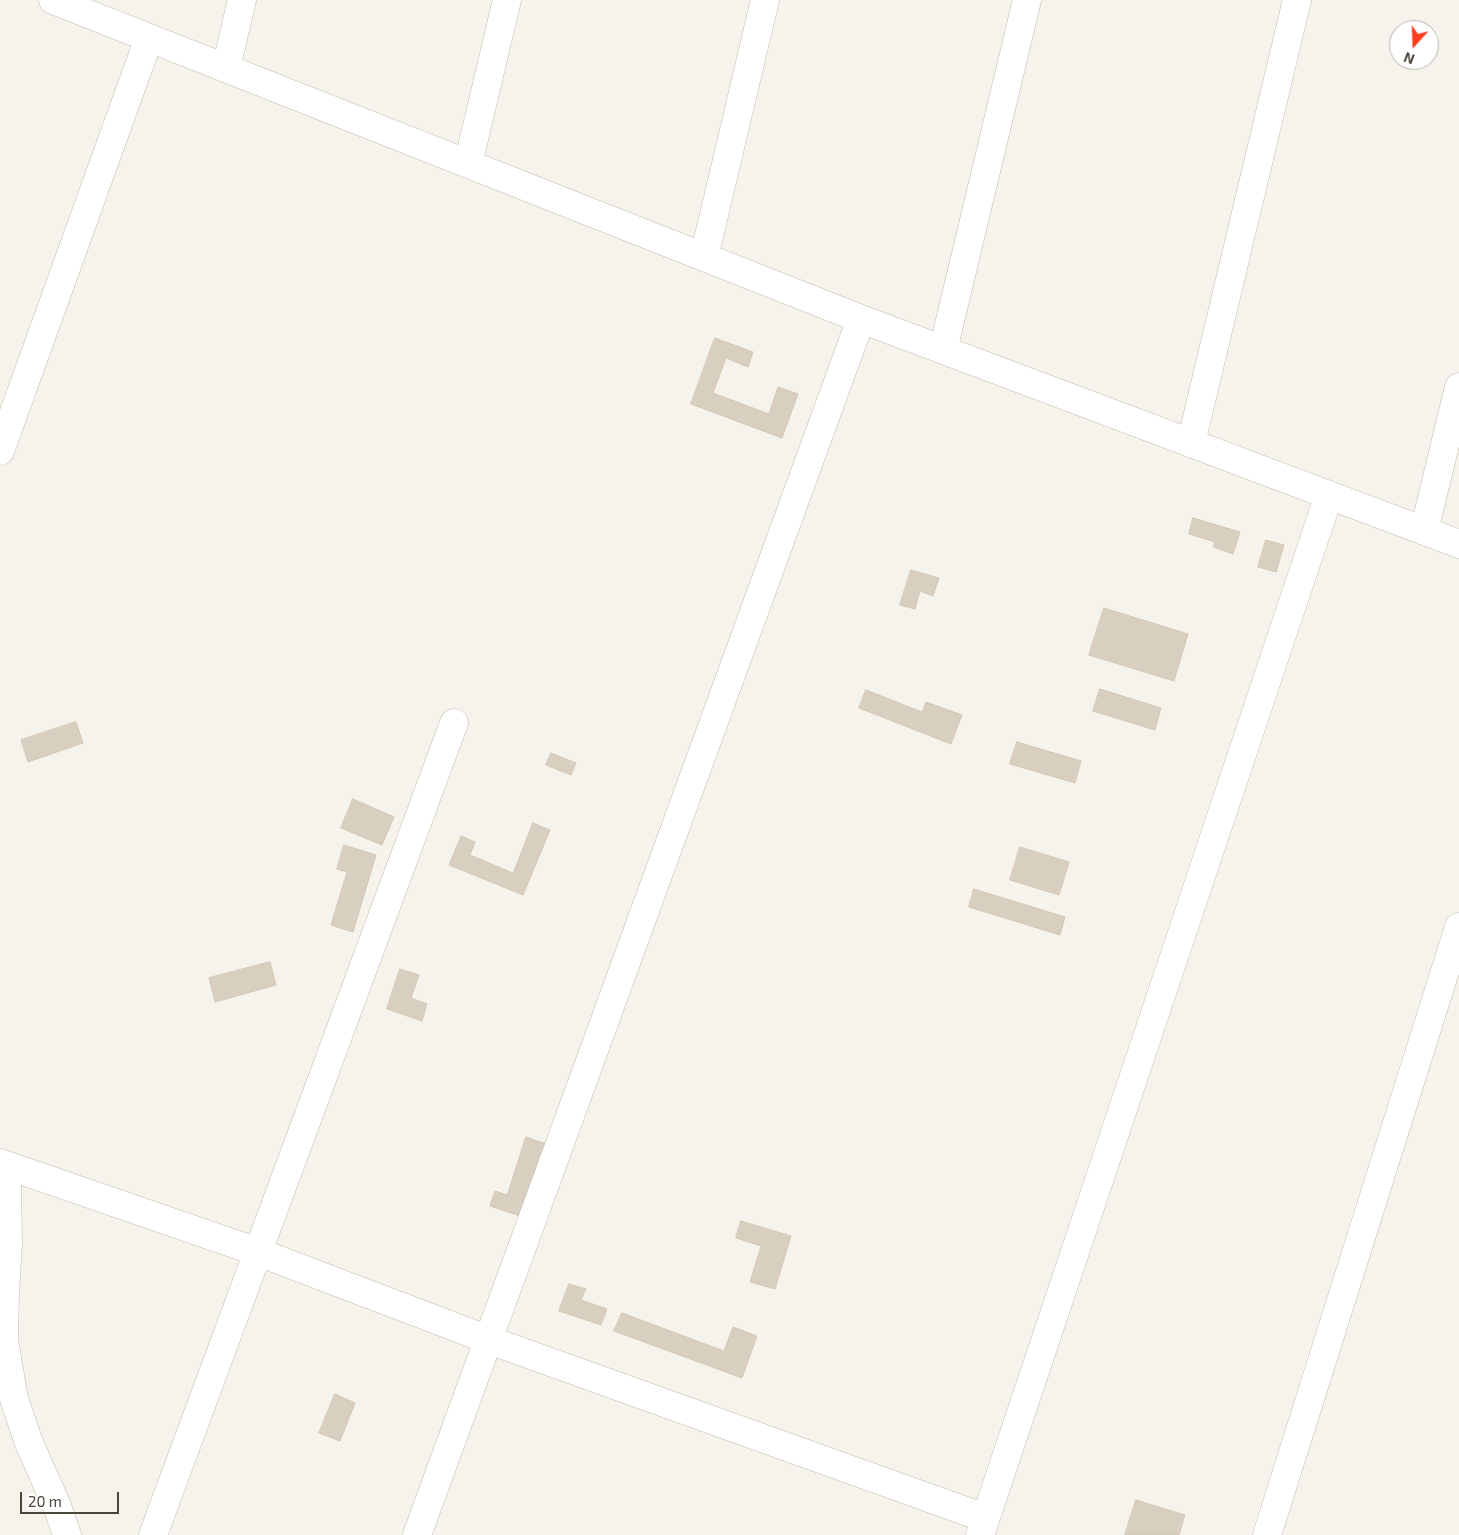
<!DOCTYPE html>
<html>
<head>
<meta charset="utf-8">
<style>
  body { margin:0 }
  #map { position:relative; width:1459px; height:1535px; overflow:hidden; background:#f6f3ec; font-family:"Exo 2",sans-serif }
  canvas { display:block }
  .north { position:absolute; left:1389px; top:20px; width:50px; height:50px; box-sizing:border-box; background:#fff; border:1px solid #b7b4b0; border-radius:50%; rotate:200deg; font-size:14px; font-weight:700; line-height:20px; text-align:center; color:#4b4439 }
  .north::after { content:''; display:block; margin:auto; width:18px; height:22px; background:#fc3f1d; clip-path:polygon(50% 0,100% 100%,50% 72%,0 100%) }
  .scale { position:absolute; left:20px; top:1492px; width:99px; height:22px; box-sizing:border-box; border:2px solid #4b4439; border-top:0; padding-left:6px; font-size:15px; line-height:18px; white-space:nowrap; color:#4b4439; -webkit-text-stroke:4px #fff; paint-order:stroke }
</style>
</head>
<body>
<div id="map">
<canvas width="1459" height="1535"></canvas>
<div class="north">N</div>
<div class="scale">20 m</div>
</div>
<script>
const context = document.querySelector('canvas').getContext('2d');
context.lineJoin = 'round';
function fill(path, color) {
  context.fillStyle = color;
  context.fill(path, 'evenodd');
}
function trace(path, color, width, dash) {
  context.strokeStyle = color;
  context.lineWidth = width;
  context.lineCap = dash ? 'butt' : 'round';
  context.setLineDash(dash || []);
  context.stroke(path);
}
const building = new Path2D(`
  M715,338L753,352L748,367L726,358L713,393L769,414L778,387L798,394L782,438L691,404Z
  M1193,518L1240,532L1233,554L1213,547L1215,542L1189,534Z
  M1266,540L1284,545L1276,572L1258,567Z
  M911,570L939,578L933,596L920,591L915,609L900,605Z
  M1104,608L1188,634L1174,681L1089,655Z
  M1100,689L1161,708L1155,730L1093,711Z
  M866,690L922,712L926,702L962,715L951,744L859,708Z
  M76,722L83,743L28,762L21,740Z
  M1017,742L1081,761L1075,783L1010,764Z
  M551,753L576,763L571,775L546,765Z
  M353,799L394,817L382,845L341,828Z
  M533,823L550,830L523,895L449,865L461,836L475,842L470,855L513,873Z
  M344,845L376,855L353,932L331,925L347,872L337,869Z
  M1020,847L1069,862L1059,895L1010,880Z
  M974,889L1065,917L1060,935L969,907Z
  M270,962L276,985L215,1002L209,978Z
  M400,969L419,975L411,998L427,1004L422,1021L387,1009Z
  M526,1137L546,1144L523,1217L490,1206L495,1191L507,1195Z
  M741,1221L791,1236L775,1289L750,1282L761,1246L736,1238Z
  M569,1284L586,1289L581,1300L607,1309L601,1325L559,1311Z
  M622,1313L724,1351L733,1327L757,1336L742,1378L614,1331Z
  M335,1394L355,1403L340,1441L319,1433Z
  M1136,1500L1185,1515L1179,1535H1125Z`);
fill(building, '#d8cfc1');
trace(building, '#d3c7b4', 1);
const street = new Path2D(`
  M53,0L861,319L1459,544
  M226,68L242,0
  M468,164L507,0
  M704,257L765,0
  M943,350L1027,0
  M1191,443L1297,0
  M0,451L149,38
  M1424,531L1459,387
  M0,1163L258,1252L489,1340L985,1518
  M0,1163L7,1182L8,1243L5,1293L4,1340L14,1399L29,1443L57,1506L67,1535
  M153,1535L454,723
  M417,1535L861,319
  M980,1535L1329,495
  M1267,1535L1459,927`);
trace(street, '#c2bbae', 29);
trace(street, '#fff', 28);
</script>
</body>
</html>
